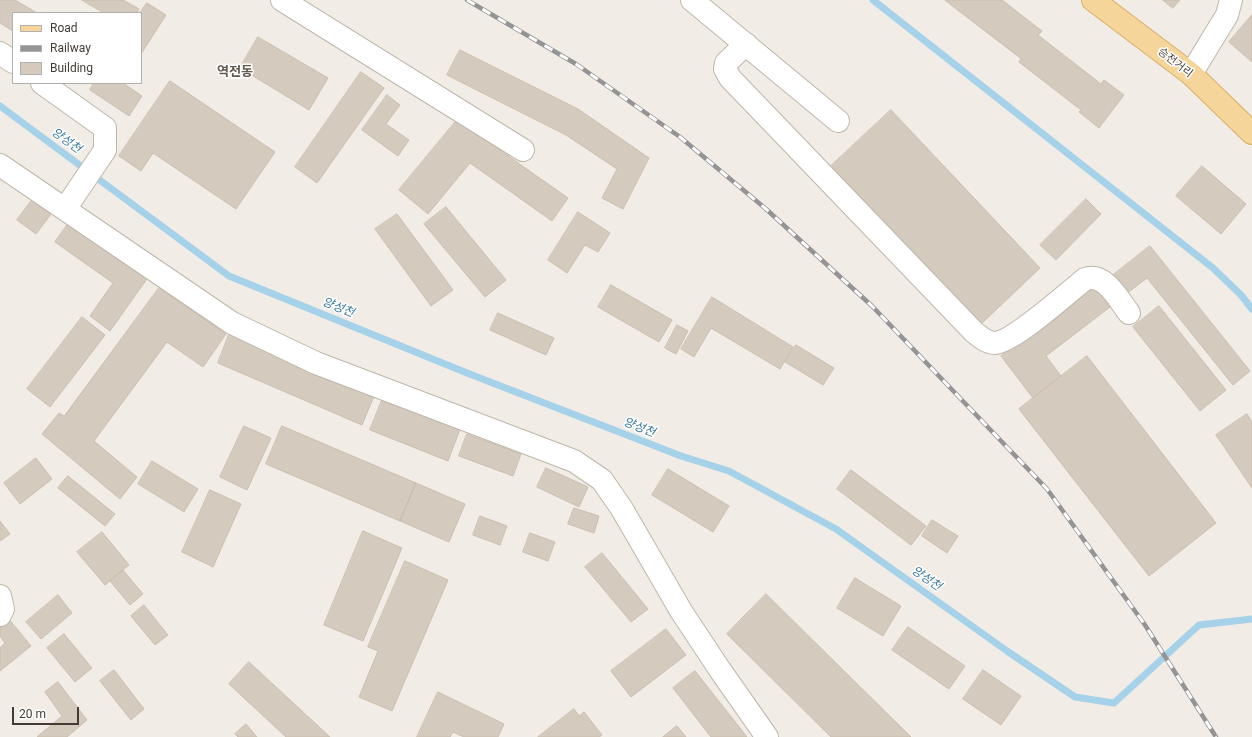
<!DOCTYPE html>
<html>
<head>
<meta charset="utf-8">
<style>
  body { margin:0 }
  #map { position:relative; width:1252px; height:737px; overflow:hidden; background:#f1ece5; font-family:Roboto,sans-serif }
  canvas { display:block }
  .legend { position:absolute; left:12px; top:12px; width:130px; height:72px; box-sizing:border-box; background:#fff; border:1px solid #b3b1ae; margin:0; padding:5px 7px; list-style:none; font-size:12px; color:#423c35 }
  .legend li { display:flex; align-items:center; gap:8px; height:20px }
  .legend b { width:20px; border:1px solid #b3b1ae }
  .scale { position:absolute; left:12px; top:707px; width:67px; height:18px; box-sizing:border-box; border:2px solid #423c35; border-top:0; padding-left:5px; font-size:12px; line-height:14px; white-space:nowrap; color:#423c35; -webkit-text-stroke:3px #fff; paint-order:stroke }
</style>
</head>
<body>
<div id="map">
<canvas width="1252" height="737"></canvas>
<ul class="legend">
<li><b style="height:5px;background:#f5d599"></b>Road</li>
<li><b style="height:5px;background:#949494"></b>Railway</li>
<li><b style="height:11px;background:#d4cabe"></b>Building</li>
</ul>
<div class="scale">20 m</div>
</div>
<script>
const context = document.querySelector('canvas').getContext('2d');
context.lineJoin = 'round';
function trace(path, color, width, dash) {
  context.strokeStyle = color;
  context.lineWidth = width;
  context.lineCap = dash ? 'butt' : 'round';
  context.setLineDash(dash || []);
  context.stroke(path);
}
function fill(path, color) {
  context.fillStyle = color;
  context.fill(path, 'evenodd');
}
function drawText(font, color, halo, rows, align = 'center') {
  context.font = font + ' Roboto,"Noto Sans KR",sans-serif';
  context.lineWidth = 3;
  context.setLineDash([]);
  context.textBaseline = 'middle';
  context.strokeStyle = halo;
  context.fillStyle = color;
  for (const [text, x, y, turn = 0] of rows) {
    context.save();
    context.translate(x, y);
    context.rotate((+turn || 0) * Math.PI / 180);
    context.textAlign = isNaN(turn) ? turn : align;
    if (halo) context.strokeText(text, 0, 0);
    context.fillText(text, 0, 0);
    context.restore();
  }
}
trace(new Path2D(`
  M873,0L1213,268L1241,295L1252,309
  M0,106L229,276L467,373L681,456L729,471L836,529L1007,651L1075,697L1114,703L1199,625L1252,619`), '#a5d2e9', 7);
const building = new Path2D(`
  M0,0H15L37,13H13V31L0,23Z
  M82,0H123L139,9L137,13H104Z
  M945,0H1002L1042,31L1038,35L1101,84L1104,80L1124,95L1099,128L1079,112L1081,110L1019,62L1021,59Z
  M1163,0H1180L1173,8Z
  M147,3L166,15L141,54L140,13Z
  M1252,15V62L1229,42Z
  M258,37L328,78L309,110L240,68Z
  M460,50L578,109L649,158L623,209L602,198L617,169L566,135L447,75Z
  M361,72L384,88L317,183L295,167Z
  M170,81L275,152L236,209L153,153L141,171L119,156Z
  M94,83H123L142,96L129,116L90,90Z
  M387,95L400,105L386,124L409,140L398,156L362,130Z
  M891,110L1040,268L979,326L830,167Z
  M457,120L568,198L552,221L470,163L428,214L399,190Z
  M1202,166L1246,204L1221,234L1176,196Z
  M1086,199L1101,214L1056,260L1040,245Z
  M32,200L51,214L36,234L17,220Z
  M446,207L506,280L485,297L424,224Z
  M578,212L610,233L598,252L585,245L567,273L548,260Z
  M397,214L453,290L431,306L375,229Z
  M71,220L149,276L110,331L90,316L113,283L55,242Z
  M1150,246L1250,371L1233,385L1147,278L1126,294L1112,276Z
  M611,285L672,320L659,342L598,307Z
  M1093,285L1110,307L1046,356L1061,376L1033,398L1001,356Z
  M159,288L226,334L203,367L167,342L94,441L137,477L120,499L42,434L59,413L64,416Z
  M712,297L793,347L780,369L711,328L694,357L681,349Z
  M1159,306L1226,390L1200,411L1133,327Z
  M498,313L554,338L546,355L490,330Z
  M82,317L105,335L50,407L27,389Z
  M677,325L688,331L676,354L665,348Z
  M230,332L375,394L362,425L218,363Z
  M796,345L834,368L823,385L785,362Z
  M1087,356L1216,523L1149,576L1019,409Z
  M383,398L460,429L448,461L370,430Z
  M1247,414L1252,422V488L1216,435Z
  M244,426L271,438L247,490L220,477Z
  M282,426L416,483L400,521L266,464Z
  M467,434L521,454L513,476L459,456Z
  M36,458L52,479L20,504L4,483Z
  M152,461L198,489L184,512L138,484Z
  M546,468L588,487L579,507L537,487Z
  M668,469L729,506L713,532L652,495Z
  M851,470L926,526L911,545L837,489Z
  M68,476L115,514L105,526L58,488Z
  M416,483L465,504L449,542L400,521Z
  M210,490L241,504L213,567L182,552Z
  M574,508L599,516L594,533L568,524Z
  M480,516L507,526L500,545L473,535Z
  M932,520L958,536L947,553L922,536Z
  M0,521L10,534L0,541Z
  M363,531L402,548L363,641L324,625Z
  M102,532L129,565L105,585L77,552Z
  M530,533L555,542L548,561L523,552Z
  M602,553L648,609L631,622L585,567Z
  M405,561L448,580L392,711L359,697L378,651L368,647Z
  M123,570L143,594L130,605L110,581Z
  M855,578L901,606L883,636L837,608Z
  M766,594L911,737H831L727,634Z
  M58,595L72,613L41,639L26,622Z
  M144,605L168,635L155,645L131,616Z
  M8,618L31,646L0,671V648L5,643L0,636V624Z
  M908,627L965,666L949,689L892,650Z
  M666,629L686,655L631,697L611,671Z
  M64,634L92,668L75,682L47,648Z
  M249,662L330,737H286L229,684Z
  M114,670L144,709L131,720L100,681Z
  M983,670L1021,696L1001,725L963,699Z
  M695,671L747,737H711L673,688Z
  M58,682L87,720L67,737H37L62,716L45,692Z
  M438,692L504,724L498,737H464L453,732L450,737H417Z
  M574,709L579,716L584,712L602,735L599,737H538Z
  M246,724L257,737H238L235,734Z
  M677,726L686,737H663Z`);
fill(building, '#d4cabe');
trace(building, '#cbbeaf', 1);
const minor = new Path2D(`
  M282,0L523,150
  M692,0L838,121
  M746,44L726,63L725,69L730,78L974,332C980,337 987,343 995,343C1013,342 1069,292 1085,279C1105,272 1118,299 1129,313
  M0,53L13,62
  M1191,74L1227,15L1231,0
  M42,83L105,128V150L65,209
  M0,165L232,323L316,363L574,461L602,480L622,509L681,611L720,670L767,737
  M0,596L3,609L0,615`);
const major = new Path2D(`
  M1093,0L1191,74L1252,133`);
trace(minor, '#beb6ab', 24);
trace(major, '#d8b06b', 24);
trace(minor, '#fff', 22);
trace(major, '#f5d599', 22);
const rail = new Path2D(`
  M467,0L576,64L680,137L766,209L872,306L1047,489L1145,625L1216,737`);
trace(rail, '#949494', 4.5);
trace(rail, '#fff', 3, [9]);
drawText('11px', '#423c35', '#fff', [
  ["승전거리",1175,63,38]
]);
drawText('italic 12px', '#36799d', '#fff', [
  ["양성천",66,141,36],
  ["양성천",338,308,22],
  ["양성천",639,428,21],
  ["양성천",926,579,35]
]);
drawText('bold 13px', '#64594d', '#fff', [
  ["역전동",235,73]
]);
</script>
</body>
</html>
